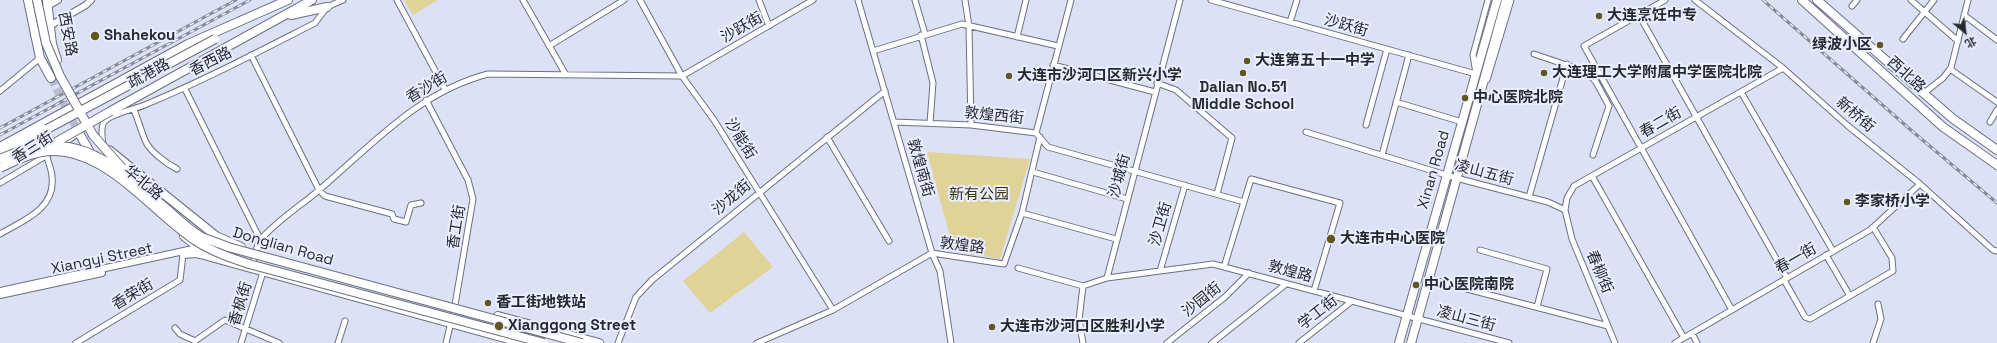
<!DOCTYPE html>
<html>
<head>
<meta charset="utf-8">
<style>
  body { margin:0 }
  #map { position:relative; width:1997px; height:343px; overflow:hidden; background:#dce1f5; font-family:"Space Grotesk","Noto Sans SC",sans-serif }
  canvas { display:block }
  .north { position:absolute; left:1945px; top:12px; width:40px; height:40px; -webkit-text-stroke:3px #eaeeff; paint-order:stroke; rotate:151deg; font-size:11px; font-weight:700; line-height:16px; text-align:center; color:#272930 }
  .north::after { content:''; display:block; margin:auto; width:14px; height:18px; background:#272930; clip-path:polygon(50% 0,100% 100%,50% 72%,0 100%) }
</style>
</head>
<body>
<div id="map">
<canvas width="1997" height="343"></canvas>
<div class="north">北</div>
</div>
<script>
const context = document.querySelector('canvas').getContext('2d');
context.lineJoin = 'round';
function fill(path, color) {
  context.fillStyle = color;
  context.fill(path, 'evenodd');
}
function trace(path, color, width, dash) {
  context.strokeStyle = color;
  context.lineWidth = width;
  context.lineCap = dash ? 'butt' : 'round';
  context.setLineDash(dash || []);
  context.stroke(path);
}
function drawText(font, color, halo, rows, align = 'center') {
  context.font = font + ' "Space Grotesk","Noto Sans SC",sans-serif';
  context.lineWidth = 4;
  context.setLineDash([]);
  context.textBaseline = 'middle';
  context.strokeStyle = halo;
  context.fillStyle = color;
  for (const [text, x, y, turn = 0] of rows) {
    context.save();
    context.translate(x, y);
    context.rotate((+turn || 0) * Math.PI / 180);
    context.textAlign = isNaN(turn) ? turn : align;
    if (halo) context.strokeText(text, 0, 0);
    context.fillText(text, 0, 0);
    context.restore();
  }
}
fill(new Path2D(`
  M404,0H438L413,15Z
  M927,152L1030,159L1000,259L954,251Z
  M744,232L773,267L710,313L683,281Z`), '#e0d397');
trace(new Path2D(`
  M51,78L79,133`), '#b8bcce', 8, [8, 4]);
const minor = new Path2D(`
  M397,0L445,89
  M523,0L566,75
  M640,0L682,76L714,120L833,310
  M759,0L769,26
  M858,0L932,253L940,271L951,343
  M915,0L925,34
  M965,0L969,26L971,125
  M1211,0L1476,74
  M1665,0L1584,46L1732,310
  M1695,0L1783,68L1848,126L1920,184L1993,250L1997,251
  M1911,0L1958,41
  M1852,6L1857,0
  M1639,15L1787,278
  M1964,15L1997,40
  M1290,22L1297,0
  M921,35L933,83L930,123
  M1017,37L1026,0
  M1903,39L1934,0
  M549,46L624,0
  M873,51L962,24L1058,46
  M1534,54L1587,72L1596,82L1609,106L1593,155
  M251,55L319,190L325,196L392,214L394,219L406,222L411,205L421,203
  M1053,65L1155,92
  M1950,69L1997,102
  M1476,73L1473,55L1488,0
  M1487,80L1511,0
  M1157,83L1176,90L1232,138L1217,194
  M185,89L260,239
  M0,91L40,58
  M1741,92L1833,251
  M1924,93L1943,78L1951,68L1968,0
  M426,100L468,180L473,199L455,305L446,343
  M1396,102L1462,122
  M134,110C138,120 141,130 145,140C149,151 167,164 177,169
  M894,122L971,125L1036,133L1048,147L1244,202
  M1990,122L1997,110
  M1366,125L1387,49
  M1306,132L1456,178L1548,202L1565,210
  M1036,133L1071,0
  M827,137L889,241
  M103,144C102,138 100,126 105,121C112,113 137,109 147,104C205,80 260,51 315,23L327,7L343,0
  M60,146L76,135
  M1382,155L1409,55
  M1033,172L1127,199
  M1592,176L1684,338
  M0,183L49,154
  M1529,197L1567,64
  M1022,213L1116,239
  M0,234C22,221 56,209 52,177C52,170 48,163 47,156
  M1480,250L1547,269L1537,307
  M1826,255L1850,296
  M252,266C255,258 256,243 262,238C278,220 300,206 318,191C371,146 418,92 488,74L682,76L813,0
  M1224,267L1251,179L1340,203L1314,291
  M1018,268L1083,286
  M1160,271L1185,185
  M1107,278L1180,0
  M1429,279L1608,326
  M1784,280L1805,317L1810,319L1893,271L1892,258L1873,227
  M175,328L180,334L195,341L225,320L279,343
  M1692,333L1697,343
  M76,343L180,280L183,255
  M241,343L263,272
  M338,343L345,321
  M618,343L636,297L652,280L885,91
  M757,343L833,310L932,253L1004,264L1022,213L1040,137
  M1083,343L1079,320L1083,286L1107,278L1213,264L1509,343
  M1167,343L1225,297L1249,273
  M1212,343L1286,284
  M1299,343L1352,301
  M1615,343L1572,239L1565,210L1567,198L1574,186L1783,68
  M1675,343L1870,230L1920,184
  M1873,343L1881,319L1878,304`);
const tertiary = new Path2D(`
  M46,7L58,0
  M34,35L86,5L91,0
  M183,255L196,254L209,257
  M0,291L202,247
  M0,295L102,273`);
const primary = new Path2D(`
  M28,0L40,58L51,78
  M47,0L52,44L57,60
  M79,133L92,156
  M109,150L216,236L241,247
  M184,236L211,257L523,343
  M498,316L599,343
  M1399,343L1497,0
  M1411,343L1506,0`);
const trunk = new Path2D(`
  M1802,0L1943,127L1997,165
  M1817,0L1952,118L1997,150
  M291,15L327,7
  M111,111L312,0
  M0,147L188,44L288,0
  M0,155L47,129`);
trace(minor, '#6b6f81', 7);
trace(tertiary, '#6b6f81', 8);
trace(primary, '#6b6f81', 10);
trace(trunk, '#6b6f81', 10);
trace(minor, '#fff', 5);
trace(tertiary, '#fff', 6);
trace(primary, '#fff', 8);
trace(trunk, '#fff', 8);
const rail = new Path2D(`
  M1763,0L1912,131L1997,203
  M0,128L236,0
  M0,135L250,0`);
trace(rail, '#868a98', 3);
trace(rail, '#eaeeff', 1.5, [4.5]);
const trunkBridge = new Path2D(`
  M37,0L46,43L60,76L93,135L122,168
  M47,129L215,39
  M51,145L111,111
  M0,159C74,124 112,163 167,209C177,218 188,229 200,236C208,240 219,243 228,247L582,343
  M0,168C12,162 23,156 37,153C99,138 150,211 196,241C213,252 231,258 249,264L544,343`);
trace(trunkBridge, '#6b6f81', 10, []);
trace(trunkBridge, '#fff', 8);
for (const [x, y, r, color] of [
  [1599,16,4,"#615622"],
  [95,36,5,"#615622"],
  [1880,45,4,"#615622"],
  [1247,61,4,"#615622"],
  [1243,73,4,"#615622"],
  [1544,73,4,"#615622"],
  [1009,76,4,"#615622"],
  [1465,98,4,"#615622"],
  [1847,202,4,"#615622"],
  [1331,239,5,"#615622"],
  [1416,285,4,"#615622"],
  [488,303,4,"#615622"],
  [499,326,5,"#615622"],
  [992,327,4,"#615622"]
]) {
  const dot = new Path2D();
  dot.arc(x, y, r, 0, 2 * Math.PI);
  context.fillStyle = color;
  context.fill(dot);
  trace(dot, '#eaeeff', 1.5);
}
drawText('bold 15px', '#272930', '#eaeeff', [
  ["大连烹饪中专",1607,16],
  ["Shahekou",104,36],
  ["绿波小区",1872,45,"right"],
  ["大连第五十一中学",1255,61],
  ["大连理工大学附属中学医院北院",1552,73],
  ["大连市沙河口区新兴小学",1017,76],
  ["Dalian No.51",1243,88,"center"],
  ["Middle School",1243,105,"center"],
  ["中心医院北院",1473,98],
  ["李家桥小学",1855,202],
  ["大连市中心医院",1340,239],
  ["中心医院南院",1424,285],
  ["香工街地铁站",496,303],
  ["Xianggong Street",508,326],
  ["大连市沙河口区胜利小学",1000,327]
], 'left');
drawText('15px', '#272930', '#eaeeff', [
  ["沙跃街",1346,26,16],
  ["沙跃街",742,28,-30],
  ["西安路",67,34,79],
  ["香西路",211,62,-27],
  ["疏港路",149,74,-29],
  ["西北路",1906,75,42],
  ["香沙街",427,88,-31],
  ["新桥街",1855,115,40],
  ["敦煌西街",994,116,6],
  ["春二街",1661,123,-30],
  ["沙能街",740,139,58],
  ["香三街",33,148,-32],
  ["敦煌南街",920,168,74],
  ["Xinan Road",1434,170,-74],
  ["凌山五街",1484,173,15],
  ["沙城街",1120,176,-75],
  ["华北路",143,183,40],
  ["沙龙街",732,198,-40],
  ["沙卫街",1161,224,-74],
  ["香工街",457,227,-81],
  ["敦煌路",962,246,7],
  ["Donglian Road",283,247,16],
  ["Xiangyi Street",102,259,-12],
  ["春一街",1796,259,-30],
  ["敦煌路",1290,272,15],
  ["春柳街",1599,272,67],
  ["香荣街",133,295,-31],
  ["沙园街",1202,300,-39],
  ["香枫街",241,304,-73],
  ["学工街",1318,313,-38],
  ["凌山三街",1466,319,15]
]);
drawText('15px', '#39320f', '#eaeeff', [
  ["新有公园",979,195]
]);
</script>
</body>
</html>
